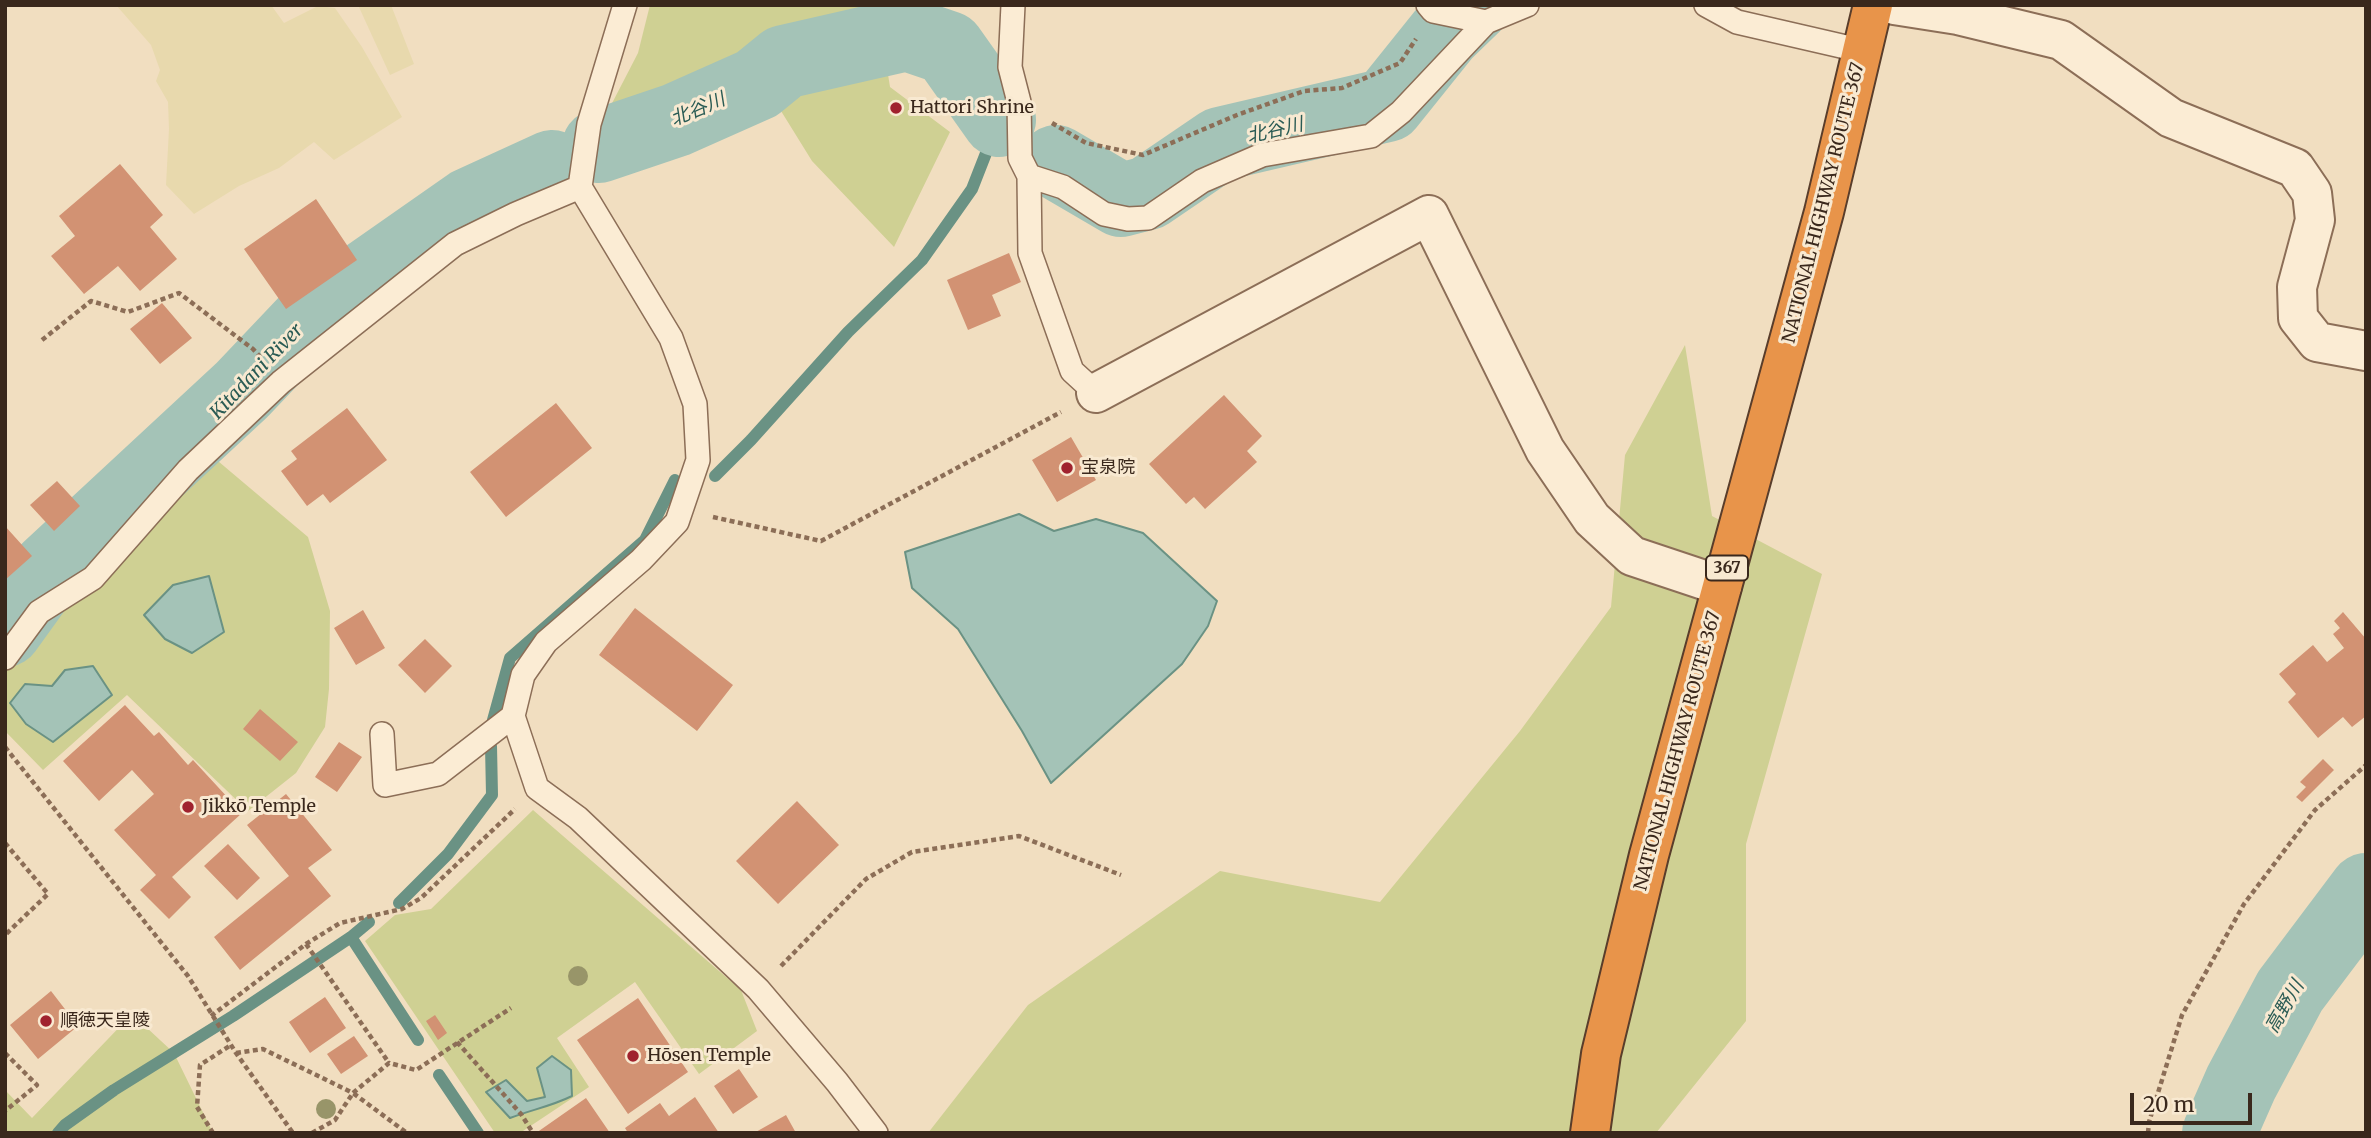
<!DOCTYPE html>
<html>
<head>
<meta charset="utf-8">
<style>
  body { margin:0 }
  #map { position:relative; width:2371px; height:1138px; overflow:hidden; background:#f1dec0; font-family:Merriweather,serif }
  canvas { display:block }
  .frame { position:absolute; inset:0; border:7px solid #3a281c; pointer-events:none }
  .scale { position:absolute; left:2130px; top:1093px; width:122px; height:32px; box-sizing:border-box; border:4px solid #3a281c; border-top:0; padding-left:9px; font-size:21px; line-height:24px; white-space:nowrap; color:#3a281c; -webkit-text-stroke:5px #f8e9d1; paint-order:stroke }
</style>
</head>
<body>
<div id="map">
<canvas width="2371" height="1138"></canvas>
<div class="frame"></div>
<div class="scale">20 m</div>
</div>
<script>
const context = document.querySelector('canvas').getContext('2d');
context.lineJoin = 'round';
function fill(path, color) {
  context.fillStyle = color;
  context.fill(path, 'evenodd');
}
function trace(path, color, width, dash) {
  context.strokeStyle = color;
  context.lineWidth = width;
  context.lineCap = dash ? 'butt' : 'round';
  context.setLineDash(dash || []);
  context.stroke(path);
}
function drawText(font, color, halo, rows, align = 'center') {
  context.font = font + ' Merriweather,"Noto Sans JP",serif';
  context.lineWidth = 6;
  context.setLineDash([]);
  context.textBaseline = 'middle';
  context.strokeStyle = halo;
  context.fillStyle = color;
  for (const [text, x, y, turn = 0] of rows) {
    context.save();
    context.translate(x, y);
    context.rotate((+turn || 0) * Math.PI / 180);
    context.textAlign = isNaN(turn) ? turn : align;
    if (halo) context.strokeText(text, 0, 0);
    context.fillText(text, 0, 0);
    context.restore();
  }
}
fill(new Path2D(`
  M116,5H271L284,23L318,6L335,8L362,47L402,117L334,160L314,142L279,168L239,186L194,214L166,185L169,129L168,102L156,81L160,70L151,45Z
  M358,5H391L414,64L390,75Z`), '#e8d9ad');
fill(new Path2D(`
  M650,5H877L890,87L950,132L894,247L812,161L768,90L616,127L608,111L638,53Z
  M1685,345L1712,516L1822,574L1746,844V1021L1656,1133H928L1028,1005L1220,871L1380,902L1520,731L1611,607L1625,455Z
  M212,456L308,537L330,611L329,689L325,727L296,773L248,811L127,695L43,770L5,731V671L42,620Z
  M533,810L741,990L757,1031L699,1074L635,982L557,1038L589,1087L520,1133H495L365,941L395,915L431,909Z
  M132,1014L174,1053L213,1133H5V1090L32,1118Z`), '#cfd093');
const water = new Path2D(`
  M1019,514L1054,531L1096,519L1143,533L1217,601L1208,626L1182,664L1051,783L1022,731L958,629L912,588L905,552Z
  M209,576L224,632L192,653L165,639L144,615L173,585Z
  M93,666L112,695L53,742L26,724L10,703L25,684L52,686L65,670Z
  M552,1056L571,1070L572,1096C552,1106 531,1110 510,1118L486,1092L506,1080L527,1101L545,1097L537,1068Z`);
fill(water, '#a4c3b7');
trace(water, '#6a9284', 2);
trace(new Path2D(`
  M715,476L751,440L848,332L922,260L972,189L999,120
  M493,720L510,658L645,540L675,480
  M399,903L448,854L492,795L491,746
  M351,937L418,1040
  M439,1075L478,1133
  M58,1133L65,1125L114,1090L233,1016L351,937L369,922`), '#6a9284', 12);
trace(new Path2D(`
  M599,146L676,120L757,84L784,62L907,34L948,48L999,120
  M1056,162L1121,200L1148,193L1220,144L1387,105L1444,34L1474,5
  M5,630L49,569L242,390L316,312L469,205L552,167
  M2219,1133L2241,1083L2290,991L2366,890`), '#a4c3b7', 74);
fill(new Path2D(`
  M120,164L163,215L150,227L177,259L140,291L118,266L84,294L51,256L75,236L59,216Z
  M316,199L357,260L286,309L244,249Z
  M1009,253L1021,282L992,295L1001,316L968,330L947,280Z
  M162,303L192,338L160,364L130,329Z
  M1224,395L1262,436L1247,451L1257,462L1205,509L1194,497L1186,504L1149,464Z
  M556,403L592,448L506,517L470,472Z
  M347,408L387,460L330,503L323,494L307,506L281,471L297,459L291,451Z
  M1071,437L1096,480L1057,502L1032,460Z
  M57,481L80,506L54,531L30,505Z
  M5,526L32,556L5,580Z
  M635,608L733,685L697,731L599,655Z
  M363,610L385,648L356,665L334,628Z
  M2343,612L2366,639V716L2352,727L2343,717L2318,738L2288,702L2296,694L2279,674L2313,645L2327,662L2344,648L2333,634L2340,628L2334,621Z
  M425,639L452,666L425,693L398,665Z
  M125,705L154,736L159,732L188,765L193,760L242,813L172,877L191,897L169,919L140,890L156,875L114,830L154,794L132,770L99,801L63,761Z
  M260,709L298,742L280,761L243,729Z
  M339,742L362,757L337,792L315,777Z
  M2323,759L2334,770L2302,802L2296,797L2306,787L2300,782Z
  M286,794L332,850L308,868L331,896L240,970L214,937L289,876L247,825Z
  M797,801L839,845L778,904L736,861Z
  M228,844L260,878L237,900L204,866Z
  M51,991L78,1026L38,1059L10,1025Z
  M325,997L346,1028L310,1053L289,1022Z
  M638,998L688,1072L628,1114L577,1040Z
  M435,1015L447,1033L438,1040L426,1021Z
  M354,1036L368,1056L341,1074L327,1054Z
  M739,1069L758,1097L733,1114L714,1086Z
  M695,1097L719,1133H628L625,1128L660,1103L669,1116Z
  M586,1098L610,1133H536Z
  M786,1115L796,1133H754Z`), '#d29273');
const lane = new Path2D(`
  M625,5L589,124L580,187L671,338L695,404L698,460L677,522L641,560L546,642L523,675L513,716L537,788L578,818L758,989L837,1082L876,1133
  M1013,5L1010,67L1019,102L1020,158L1029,176L1063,187L1104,214L1128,219L1148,218L1202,181L1262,155L1371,136L1401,112L1486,22L1527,5
  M1428,5L1433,11L1486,22
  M1706,5L1737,22L1863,51
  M1029,176L1030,253L1072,371L1096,393
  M5,658L39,612L93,578L188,470L281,382L455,244L516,214L580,187
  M382,734L385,785L438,774L513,716`);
const street = new Path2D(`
  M1894,5L1958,15L2061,40L2171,118L2295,168L2312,193L2315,220L2297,287L2298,318L2317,342L2366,351
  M1096,393L1429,215L1545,450L1592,519L1632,556L1722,586`);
const highway = new Path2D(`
  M1590,1133L1601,1054L1649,855L1824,212L1873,5`);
trace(lane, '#8c6e57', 26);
trace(street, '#8c6e57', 42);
trace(highway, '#593d2b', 42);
trace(new Path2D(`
  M1052,123L1086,143L1143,155L1237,115L1304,91L1342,88L1400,63L1416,39
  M42,340L91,301L128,312L179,293L253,349L262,359
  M713,517L821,541L1061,412
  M5,747L188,976L236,1053L293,1133
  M5,843L48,894L5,935
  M306,944L389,1063
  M781,966L866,879L912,852L1019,836L1121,875
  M211,1016L306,944L340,923L402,909L421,898L515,809
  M457,1042L521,1114L533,1133
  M5,1053L37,1085L5,1111
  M236,1053L263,1049L353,1093L389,1063L416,1070L511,1008
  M213,1133L197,1107L200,1065L231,1045
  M312,1133L335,1120L353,1093L407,1133
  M2148,1133L2149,1122L2182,1015L2244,904L2315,810L2366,765`), '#8c6e57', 4.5, [5, 3.5]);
trace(lane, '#fbecd4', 23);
trace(street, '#fbecd4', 38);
trace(highway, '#e8944a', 38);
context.fillStyle = '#989569';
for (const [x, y] of [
  [578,976],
  [326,1109]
]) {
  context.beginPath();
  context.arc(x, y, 10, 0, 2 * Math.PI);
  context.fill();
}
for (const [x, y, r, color] of [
  [896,108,7,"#a0222e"],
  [1067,468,7,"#a0222e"],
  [188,807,7,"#a0222e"],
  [46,1021,7,"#a0222e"],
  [633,1056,7,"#a0222e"]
]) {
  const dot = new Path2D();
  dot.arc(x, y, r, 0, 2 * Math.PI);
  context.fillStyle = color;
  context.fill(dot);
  trace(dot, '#f8e9d1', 2.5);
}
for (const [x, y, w] of [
  [1727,568,42]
]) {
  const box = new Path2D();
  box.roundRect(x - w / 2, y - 12.5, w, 25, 5);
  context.fillStyle = '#f8e9d1';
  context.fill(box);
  trace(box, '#3a281c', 2);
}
drawText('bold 16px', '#3a281c', null, [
  ["367",1727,568]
]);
drawText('18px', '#3a281c', '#f8e9d1', [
  ["Hattori Shrine",910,108],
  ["宝泉院",1081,468],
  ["Jikkō Temple",202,807],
  ["順徳天皇陵",60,1021],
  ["Hōsen Temple",647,1056]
], 'left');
drawText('18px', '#3a281c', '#f8e9d1', [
  ["NATIONAL HIGHWAY ROUTE 367",1824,203,-76],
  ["NATIONAL HIGHWAY ROUTE 367",1678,751,-75]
]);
drawText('italic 19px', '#2a5b54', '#f8e9d1', [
  ["北谷川",698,110,-23],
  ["北谷川",1275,131,-13],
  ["Kitadani River",257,372,-46],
  ["高野川",2285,1007,-60]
]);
</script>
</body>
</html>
